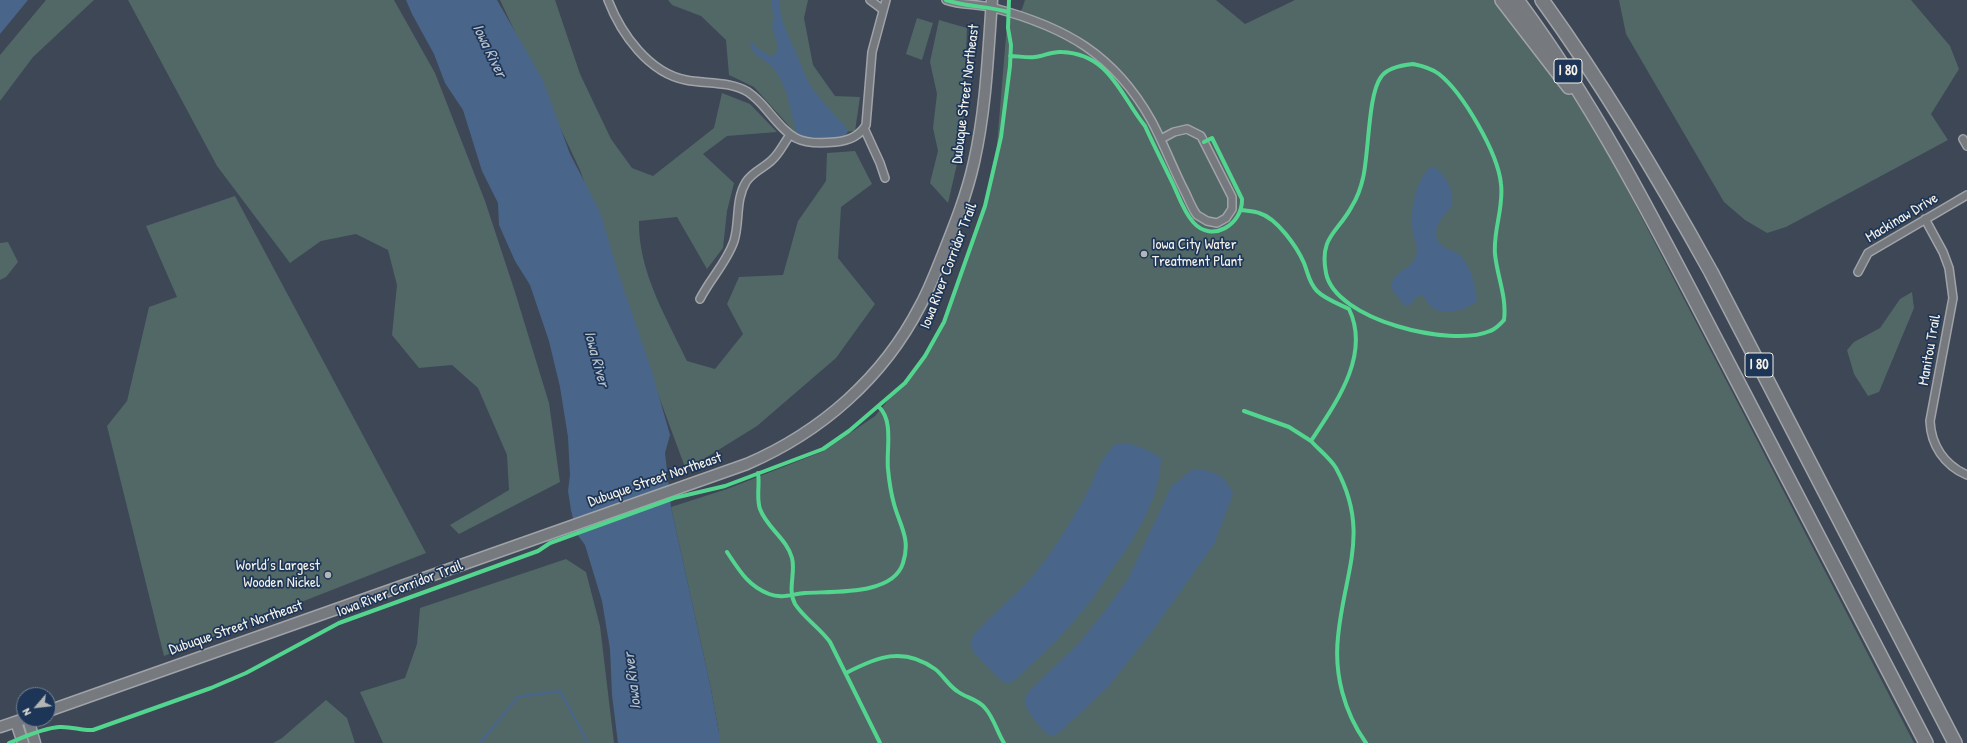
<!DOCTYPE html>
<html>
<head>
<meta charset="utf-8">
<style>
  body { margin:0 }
  #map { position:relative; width:1967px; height:743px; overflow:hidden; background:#3e4755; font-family:"Patrick Hand",sans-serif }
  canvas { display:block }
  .north { position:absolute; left:16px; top:687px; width:40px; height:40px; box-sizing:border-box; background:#1d3557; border:1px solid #738091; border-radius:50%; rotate:242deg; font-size:11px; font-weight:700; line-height:16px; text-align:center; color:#f4f1e8 }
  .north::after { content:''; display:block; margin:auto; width:14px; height:18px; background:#b4b6b5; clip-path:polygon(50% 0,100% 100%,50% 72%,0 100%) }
</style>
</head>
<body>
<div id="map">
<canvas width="1967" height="743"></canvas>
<div class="north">N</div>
</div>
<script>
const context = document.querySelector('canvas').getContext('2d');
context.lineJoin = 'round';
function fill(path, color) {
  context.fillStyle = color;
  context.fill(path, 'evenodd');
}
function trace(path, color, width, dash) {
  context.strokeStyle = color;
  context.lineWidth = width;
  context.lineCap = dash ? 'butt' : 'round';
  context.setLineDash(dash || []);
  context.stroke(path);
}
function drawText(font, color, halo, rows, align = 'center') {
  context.font = font + ' "Patrick Hand",sans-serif';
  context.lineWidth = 3.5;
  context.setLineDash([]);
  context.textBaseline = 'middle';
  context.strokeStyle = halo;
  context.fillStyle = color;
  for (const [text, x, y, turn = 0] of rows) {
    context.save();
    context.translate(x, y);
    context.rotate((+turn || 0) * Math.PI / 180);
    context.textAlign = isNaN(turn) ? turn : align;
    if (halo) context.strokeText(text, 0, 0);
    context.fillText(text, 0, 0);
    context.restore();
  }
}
fill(new Path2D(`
  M46,0H94L33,57L0,101V55Z
  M128,0H394L435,73L485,201L515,292L549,403L560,482L459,534L450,525L509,490L507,455L478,388L452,365L419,368L392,335L397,285L388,250L356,234L321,241L290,263L217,166Z
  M500,0H555L580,74L611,139L632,168L653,176L714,128L722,93L750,104L777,132L727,136L703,154L734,183L727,211L723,248L707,269L677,217L639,221C638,271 666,317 687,361L715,369L743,334L727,304L739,277L783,275L798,221L826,181L827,153L855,151L872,184L841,207L838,258L875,304L836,358L757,426L686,470L638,340L580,170Z
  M668,0H808L804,18L813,65L835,96L860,97L855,131L798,136L754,87L729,75L726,40L701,16L672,5Z
  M1025,0H1216L1245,24L1295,0H1501L1586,110L1914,743H719V733L711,689L671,507L727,489L824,451L875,416L925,356L944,322L985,206L996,157L1008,12L1017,15L1022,9Z
  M1619,0H1911L1950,46L1959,69L1931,114L1948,140L1786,227L1767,233L1745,220L1724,202L1626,34Z
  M917,18L933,23L922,60L906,54Z
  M939,20L967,28L963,138L948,203L930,183L938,151L933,128L937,94L930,62Z
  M235,196L426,553L164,656L107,426L127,401L149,307L177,297L146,226Z
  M8,242L18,262L6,277L0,280V243Z
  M1912,292L1914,308L1879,392L1868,396L1854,374L1847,350L1854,342L1880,328L1900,299Z
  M566,559L586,572L600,626L614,743H383L360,692L405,678L417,644L420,608Z
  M326,700L347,718L355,743H273L282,738Z`), '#516867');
fill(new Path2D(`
  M0,0H28L0,34Z
  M406,0H497L543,80L570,154L600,212L617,269L652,372L670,435L665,453L671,507L711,689L719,733V743H618L612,695L610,649L602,601L585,545L577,534L571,510L568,491L570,475L568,437L560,387L549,341L530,285L515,261L499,225L498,203L482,171L463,110L445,83L434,54L412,14Z
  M772,0H780C779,20 788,35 796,52C801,65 805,77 813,89C822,102 834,114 845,126L848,132C837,145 812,140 798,136C790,114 789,88 774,69C766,58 752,58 750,42H752L757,48L770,56L776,54L778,46L772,26L774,18L771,5Z
  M1432,166C1447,174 1454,191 1452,207C1441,216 1428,235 1443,246C1449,251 1457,251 1462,257C1471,268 1476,287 1477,301C1466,310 1448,315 1435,309C1429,306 1426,299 1422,295L1416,297L1410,305H1404L1391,288C1391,271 1411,271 1416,256C1419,247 1414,240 1413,232C1409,212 1416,178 1432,166Z
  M1117,443C1134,443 1147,449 1161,458C1160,500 1135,538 1111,571C1105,580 1099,590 1092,599C1069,629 1044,654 1016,679L1009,683L1002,682L974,653L970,644L973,636C991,615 1013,598 1031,578C1052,553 1069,525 1085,497C1095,479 1100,456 1117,443Z
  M1193,469C1212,470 1226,475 1233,494L1214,544L1153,630L1108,687L1059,733L1051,736C1043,731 1023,710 1025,698C1026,696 1028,693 1030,690L1079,643L1105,611L1128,579L1171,487Z`), '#49668a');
trace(new Path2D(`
  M480,743L518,697L560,691L588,743`), '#49668a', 2.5);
const minor = new Path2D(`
  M608,0C621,34 649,73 686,80C705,84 730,81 748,92C755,97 761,103 766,109C790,137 796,146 835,142C848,141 859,137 866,125L872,52L886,0
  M870,0L882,9
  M946,0C962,6 978,3 994,8C1065,27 1114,54 1151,120C1163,142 1172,166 1183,188C1188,197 1191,207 1197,215L1207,221L1217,223L1226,218L1232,209V197L1201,136L1187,129L1174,132L1161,139
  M864,128L880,163L885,178
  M1963,139L1967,146
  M1925,219L1943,252L1949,268L1953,298L1930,421C1931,445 1944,465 1967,475
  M1858,272L1868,253L1967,195
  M700,299C710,279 727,262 734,241C740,222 735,200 746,182C752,172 764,168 772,160C779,154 784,143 790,135`);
const secondary = new Path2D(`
  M48,711L747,464C821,432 883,378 920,306C929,290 936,271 943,254C955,224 967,194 974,162C986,109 988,54 992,0
  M28,719L35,743
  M16,722L23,743
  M0,727L24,719`);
const motorway = new Path2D(`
  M1502,0L1569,87
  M1517,0C1596,106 1656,225 1717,342C1787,475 1856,609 1926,743
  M1542,0C1605,87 1659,178 1711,272L1955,743`);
trace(minor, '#a0a3a8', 10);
trace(secondary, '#a0a3a8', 13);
trace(motorway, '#a0a3a8', 16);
trace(minor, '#767a7f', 7);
trace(secondary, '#767a7f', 10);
trace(motorway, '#767a7f', 13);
trace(new Path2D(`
  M946,0C966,7 988,6 1008,12
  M1010,56C1018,56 1027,58 1035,57C1044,56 1052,51 1062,52C1110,54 1120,95 1145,126C1154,146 1164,165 1173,184C1179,197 1184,212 1193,222C1212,244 1243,224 1242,199L1212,138L1204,142
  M1413,64C1423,66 1431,68 1439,74C1463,93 1498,153 1501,184C1504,208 1493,230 1495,254C1497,276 1507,297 1504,320C1500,324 1496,329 1490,331C1451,348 1335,320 1326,273C1319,236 1338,233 1352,206C1357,198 1361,187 1363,178C1369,153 1368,94 1381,77C1387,68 1403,65 1413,64Z
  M1241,210C1247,211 1254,211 1259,213C1277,218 1297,247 1304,263C1308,273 1309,283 1317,291C1325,299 1339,304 1349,309C1371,355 1336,403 1311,441C1319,450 1330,458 1336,468C1371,532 1344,572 1338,637C1334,674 1344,712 1366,743
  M1244,411L1289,427L1311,441
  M758,473C760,485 756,497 760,509C767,528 787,539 792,558C796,573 787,589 795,604C804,618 820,628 830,642L880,743
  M727,552C739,570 748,586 769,594C782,599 792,594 805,593C832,591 893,596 903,563C911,539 900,526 894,504C891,493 889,480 888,469C886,450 894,421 879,407
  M846,673C877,657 903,646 935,669C943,675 948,685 957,691C966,698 978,699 985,708C994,718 997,732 1004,743
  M9,743C24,737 43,728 59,727C71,726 82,731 93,730L211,688L246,673L339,623L538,551L550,543L674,498L725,486L823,449L849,431L905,383L925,356L944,322L985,206L1001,137L1010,66L1011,45L1008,28L1009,0`), '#53d58f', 4);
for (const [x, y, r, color] of [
  [1144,254,4,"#b4b6b5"],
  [328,575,4,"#b4b6b5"]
]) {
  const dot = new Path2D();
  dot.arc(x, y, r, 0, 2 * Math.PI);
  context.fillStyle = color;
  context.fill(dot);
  trace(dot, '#1d3557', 1.5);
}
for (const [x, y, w] of [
  [1568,71,28],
  [1759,365,28]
]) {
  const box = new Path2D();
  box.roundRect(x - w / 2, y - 12, w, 24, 3);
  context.fillStyle = '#1d3557';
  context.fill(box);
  trace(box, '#f4f1e8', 1);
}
drawText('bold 14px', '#f4f1e8', null, [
  ["I 80",1568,71],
  ["I 80",1759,365]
]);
drawText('15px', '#f4f1e8', '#1d3557', [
  ["Dubuque Street Northeast",966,94,-83],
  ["Mackinaw Drive",1902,218,-31],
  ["Iowa River Corridor Trail",949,266,-69],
  ["Manitou Trail",1930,350,-80],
  ["Dubuque Street Northeast",655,480,-19],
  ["Iowa River Corridor Trail",400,589,-21],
  ["Dubuque Street Northeast",236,628,-19]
]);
drawText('15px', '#f4f1e8', '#1d3557', [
  ["Iowa City Water",1152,245],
  ["Treatment Plant",1152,262],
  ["World’s Largest",320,566,"right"],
  ["Wooden Nickel",320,583,"right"]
], 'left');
drawText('italic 16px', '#b8c1c9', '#1d3557', [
  ["Iowa River",489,51,64],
  ["Iowa River",596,359,75],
  ["Iowa River",633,681,-97]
]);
</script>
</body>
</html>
